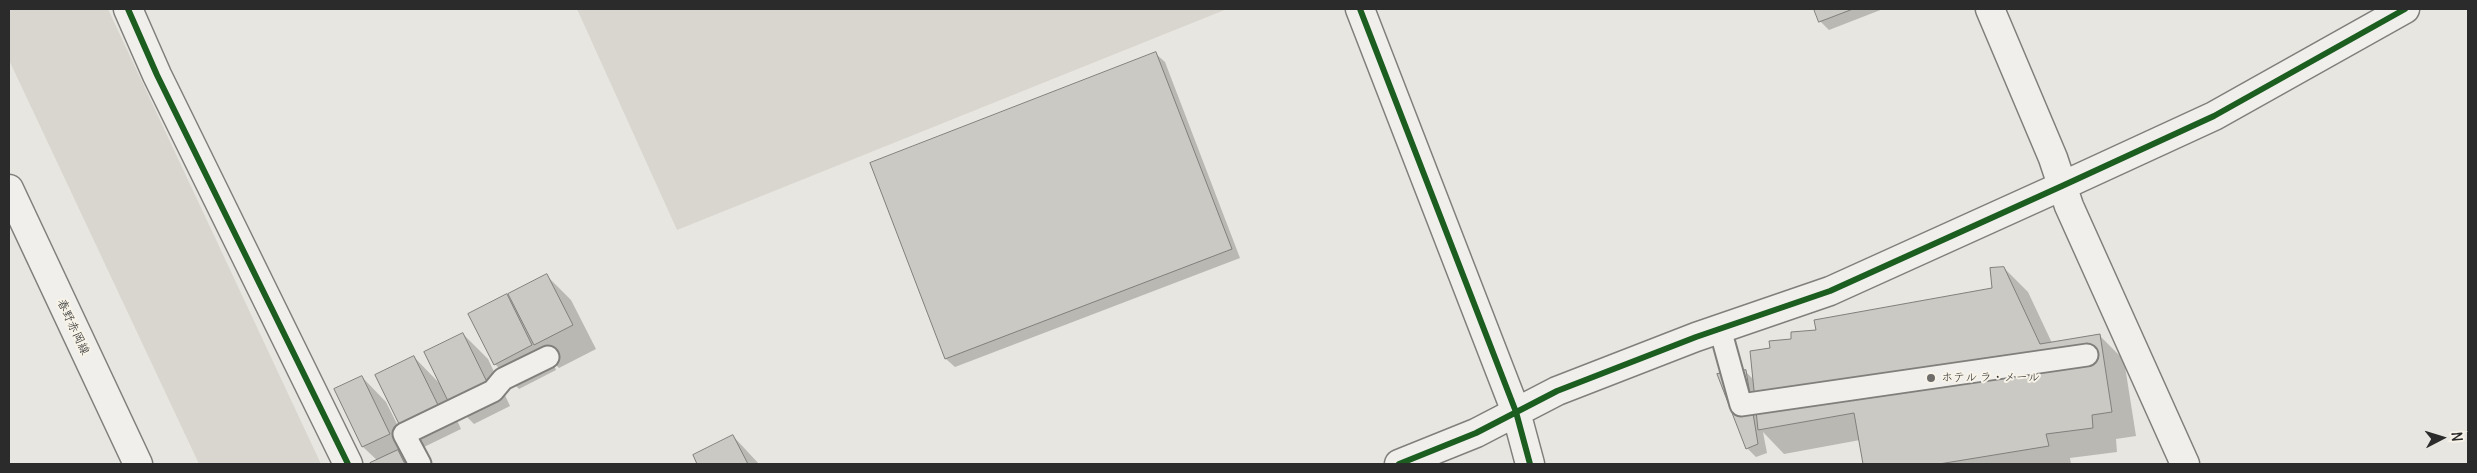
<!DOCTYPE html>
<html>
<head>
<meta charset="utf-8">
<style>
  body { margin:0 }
  #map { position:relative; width:2477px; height:473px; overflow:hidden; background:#e8e6e0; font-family:Delius,sans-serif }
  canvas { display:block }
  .frame { position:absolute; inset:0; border:10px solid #2b2b2b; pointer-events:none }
  .north { position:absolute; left:2417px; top:413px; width:50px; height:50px; -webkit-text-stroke:4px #f7f3e8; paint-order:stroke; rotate:85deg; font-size:14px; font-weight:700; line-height:20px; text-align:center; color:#2b2b2b }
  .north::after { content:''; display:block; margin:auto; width:18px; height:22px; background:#2b2b2b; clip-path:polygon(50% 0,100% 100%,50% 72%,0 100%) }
</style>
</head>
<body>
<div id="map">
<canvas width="2477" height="473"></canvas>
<div class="frame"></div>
<div class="north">N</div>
</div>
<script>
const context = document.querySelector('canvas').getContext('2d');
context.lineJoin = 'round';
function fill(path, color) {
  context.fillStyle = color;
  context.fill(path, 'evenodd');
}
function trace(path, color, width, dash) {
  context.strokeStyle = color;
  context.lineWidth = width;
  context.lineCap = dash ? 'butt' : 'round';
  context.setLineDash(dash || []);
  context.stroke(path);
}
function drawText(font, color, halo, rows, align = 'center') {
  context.font = font + ' Delius,"Klee One",sans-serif';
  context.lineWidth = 4;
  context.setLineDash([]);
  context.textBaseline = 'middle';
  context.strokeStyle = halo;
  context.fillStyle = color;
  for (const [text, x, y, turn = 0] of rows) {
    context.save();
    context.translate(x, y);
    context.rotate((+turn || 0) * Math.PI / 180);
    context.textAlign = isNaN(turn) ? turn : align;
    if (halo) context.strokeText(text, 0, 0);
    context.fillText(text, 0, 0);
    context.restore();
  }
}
fill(new Path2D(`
  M9,9H108L321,464H199L9,60Z
  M577,9H1227L677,230Z`), '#d8d6ce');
fill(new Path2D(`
  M1815,9H1883L1829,30L1820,21Z
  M1156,54L1165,62L1240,258L955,367L946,359Z
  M2004,268L2028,292L2052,343L2100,336L2124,360L2136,436L2116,439L2117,452L2070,458L2071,464H1864L1860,440L1784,454L1763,432L1767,453L1756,457L1747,448L1745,371L1754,380L1771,349L1818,331L1993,289Z
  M546,275L571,300L596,349L559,368L553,362L556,370L519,389L495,364L507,296L513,302Z
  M463,334L488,359L510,406L474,424L446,396L461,429L424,447L400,423L414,357L441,385Z
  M362,377L386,402L414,458L411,464H372L378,461L363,447L336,390Z
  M733,436L759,464H698L694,456Z`), '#0003');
const building = new Path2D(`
  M1814,9H1853L1819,22Z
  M1156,52L1232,249L945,359L870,163Z
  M2004,267L2040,344L2100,334L2112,412L2092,415L2093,428L2046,434L2049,446L1939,464H1863L1854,413L1758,430L1750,351L1770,348L1769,341L1791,339V332L1816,330L1814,320L1992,288L1990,268Z
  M547,274L573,325L534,345L508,294Z
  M507,294L532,345L494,365L468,314Z
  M463,333L487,382L448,401L424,352Z
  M414,356L438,405L399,424L375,375Z
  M1746,370L1758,444L1746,449L1717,374Z
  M362,376L390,434L362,447L334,389Z
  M733,435L748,464H697L693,455Z
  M398,450L405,464H370V463Z`);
fill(building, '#cac9c4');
trace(building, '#807f7c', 1);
const service = new Path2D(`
  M1720,329L1741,405L2087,355
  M420,464L404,434L493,391L503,379L548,357`);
const minor = new Path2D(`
  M128,9L157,75L348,464
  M1360,9L1516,412L1530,464
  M1990,9L2053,158L2069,206L2185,464
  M1399,464L1476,433L1557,391L1696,337L1830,291L2062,186L2214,116L2405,9`);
const primary = new Path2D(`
  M9,189L138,464`);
trace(service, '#807f7c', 25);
trace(minor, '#807f7c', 31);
trace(primary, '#807f7c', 31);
trace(service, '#f0efeb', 21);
trace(minor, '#f0efeb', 28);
trace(primary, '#f0efeb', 28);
trace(new Path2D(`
  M128,9L157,75L348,464
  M1360,9L1516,412L1530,464
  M1399,464L1476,433L1557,391L1696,337L1830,291L2062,186L2214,116L2405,9`), '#1b5e20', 6);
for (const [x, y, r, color] of [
  [1931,378,5,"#6d6c6a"]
]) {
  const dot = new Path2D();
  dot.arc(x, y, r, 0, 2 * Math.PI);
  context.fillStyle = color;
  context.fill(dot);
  trace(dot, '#f7f3e8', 2);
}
drawText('12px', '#2b2b2b', '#f7f3e8', [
  ["春野赤岡線",73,327,65]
]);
drawText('12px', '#2b2b2b', '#f7f3e8', [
  ["ホテル ラ・メール",1941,378]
], 'left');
</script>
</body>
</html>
